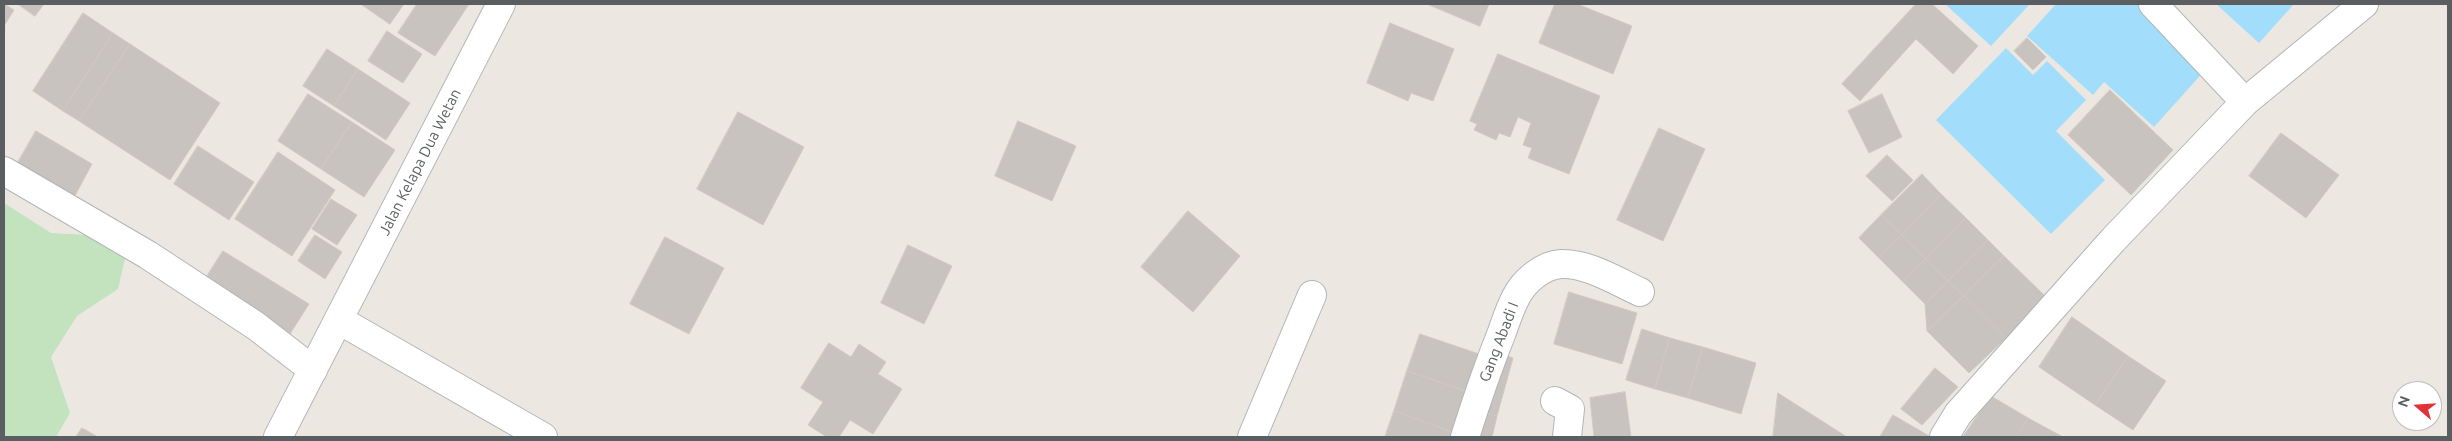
<!DOCTYPE html>
<html>
<head>
<meta charset="utf-8">
<style>
  body { margin:0 }
  #map { position:relative; width:2452px; height:441px; overflow:hidden; background:#ece8e1; font-family:Ubuntu,sans-serif }
  canvas { display:block }
  .frame { position:absolute; inset:0; border:5px solid #5a5e61; pointer-events:none }
  .north { position:absolute; left:2392px; top:381px; width:50px; height:50px; box-sizing:border-box; background:#fff; border:1px solid #bdbfc0; border-radius:50%; rotate:289deg; font-size:14px; font-weight:700; line-height:20px; text-align:center; color:#5a5e61 }
  .north::after { content:''; display:block; margin:auto; width:18px; height:22px; background:#e23137; clip-path:polygon(50% 0,100% 100%,50% 72%,0 100%) }
</style>
</head>
<body>
<div id="map">
<canvas width="2452" height="441"></canvas>
<div class="frame"></div>
<div class="north">N</div>
</div>
<script>
const context = document.querySelector('canvas').getContext('2d');
context.lineJoin = 'round';
function fill(path, color) {
  context.fillStyle = color;
  context.fill(path, 'evenodd');
}
function trace(path, color, width, dash) {
  context.strokeStyle = color;
  context.lineWidth = width;
  context.lineCap = dash ? 'butt' : 'round';
  context.setLineDash(dash || []);
  context.stroke(path);
}
function drawText(font, color, halo, rows, align = 'center') {
  context.font = font + ' Ubuntu,sans-serif';
  context.lineWidth = 4;
  context.setLineDash([]);
  context.textBaseline = 'middle';
  context.strokeStyle = halo;
  context.fillStyle = color;
  for (const [text, x, y, turn = 0] of rows) {
    context.save();
    context.translate(x, y);
    context.rotate((+turn || 0) * Math.PI / 180);
    context.textAlign = isNaN(turn) ? turn : align;
    if (halo) context.strokeText(text, 0, 0);
    context.fillText(text, 0, 0);
    context.restore();
  }
}
fill(new Path2D(`
  M4,203L51,233L87,235L127,250L118,289L77,316L51,357L70,413L56,437H4Z`), '#c2e3be');
fill(new Path2D(`
  M1945,4H2030L1991,46Z
  M2056,4H2137L2207,68L2154,127L2104,82L2093,95L2027,36Z
  M2216,4H2294L2259,43Z
  M2006,48L2033,75L2047,61L2086,100L2056,131L2105,180L2051,234L1936,120Z`), '#a2defb');
const building = new Path2D(`
  M4,4L14,10L4,26Z
  M18,4H44L35,16Z
  M361,4H404L390,24Z
  M417,4H469L435,56L398,33Z
  M1427,4H1489L1480,26Z
  M1555,4H1577L1632,26L1613,74L1539,43Z
  M1916,4H1932L1978,46L1953,74L1916,39L1860,101L1842,84Z
  M83,13L113,33L63,111L33,91Z
  M1390,23L1454,49L1433,101L1411,93L1408,101L1367,83Z
  M387,31L422,54L403,83L368,61Z
  M113,33L130,44L79,121L63,111Z
  M2027,38L2046,57L2033,70L2014,51Z
  M130,44L220,103L170,180L79,121Z
  M327,49L358,69L334,106L303,86Z
  M1498,54L1600,96L1569,174L1528,158L1532,148L1523,145L1531,123L1518,117L1510,137L1499,133L1496,140L1474,130L1477,124L1470,121Z
  M358,69L410,103L386,140L334,106Z
  M2110,90L2173,150L2131,195L2068,135Z
  M308,94L352,122L321,169L278,141Z
  M1882,94L1902,137L1869,153L1848,111Z
  M738,112L804,147L763,225L697,189Z
  M1018,121L1076,146L1052,201L995,176Z
  M352,122L395,150L364,197L321,169Z
  M1659,128L1705,149L1663,241L1617,220Z
  M36,131L92,164L71,203L13,171Z
  M2281,133L2339,175L2306,218L2249,176Z
  M198,146L254,182L229,220L174,184Z
  M278,152L335,190L292,256L235,219Z
  M1887,155L1913,180L1892,201L1866,176Z
  M1922,174L1941,194L1902,235L1881,215Z
  M1941,194L1966,218L1926,259L1902,235Z
  M331,199L357,215L337,245L312,229Z
  M1188,211L1240,256L1193,312L1141,267Z
  M1881,215L1902,235L1879,258L1859,238Z
  M1966,218L1988,240L1948,281L1926,259Z
  M315,235L342,252L325,279L298,261Z
  M1902,235L1926,259L1903,282L1879,258Z
  M665,237L724,268L689,334L630,304Z
  M1988,240L2004,256L1964,296L1948,281Z
  M908,245L952,266L924,324L881,303Z
  M223,251L309,304L290,334L204,281Z
  M2004,256L2046,297L2006,338L1964,296Z
  M1926,259L1948,281L1925,304L1903,282Z
  M1948,281L1964,296L1927,331L1925,304Z
  M1569,292L1637,313L1622,364L1554,344Z
  M1964,296L2006,338L1969,373L1927,331Z
  M2072,317L2128,356L2095,405L2039,367Z
  M1642,329L1670,338L1655,389L1626,380Z
  M1420,334L1488,357L1475,394L1407,371Z
  M1670,338L1703,347L1688,398L1655,389Z
  M829,343L851,357L859,344L886,362L878,374L902,389L873,434L850,420L839,437H827L808,425L823,402L801,388Z
  M1703,347L1756,363L1741,414L1688,398Z
  M1498,353L1513,358L1497,416L1480,412Z
  M2128,356L2166,381L2133,430L2095,405Z
  M1935,368L1958,387L1922,425L1901,409Z
  M1407,371L1475,394L1461,435L1394,411Z
  M1625,392L1631,437H1594L1590,398Z
  M1778,393L1847,437H1773Z
  M1991,396L2028,418L2017,437H1963Z
  M1394,411L1461,435L1460,437H1385Z
  M1480,412L1497,416L1492,437H1471Z
  M1893,415L1931,437H1880Z
  M2028,418L2063,437H2017Z
  M82,428L98,437H76Z`);
fill(building, '#c8c3be');
trace(building, '#d0c9c0', 1);
const minor = new Path2D(`
  M2153,4L2245,102
  M4,171L148,255L256,326L313,370
  M339,320L543,437
  M1555,401L1570,409L1567,437
  M278,437L501,4
  M1252,437L1312,295
  M1465,437C1476,402 1488,367 1502,332C1506,321 1510,308 1516,297C1524,281 1543,265 1561,264C1588,263 1616,281 1640,292
  M1944,437L1958,414L2113,240L2245,102L2364,4`);
trace(minor, '#b2b5b8', 30);
trace(minor, '#fff', 28);
drawText('15px', '#5a5e61', '#fff', [
  ["Jalan Kelapa Dua Wetan",420,162,-63],
  ["Gang Abadi I",1499,342,-69]
]);
</script>
</body>
</html>
